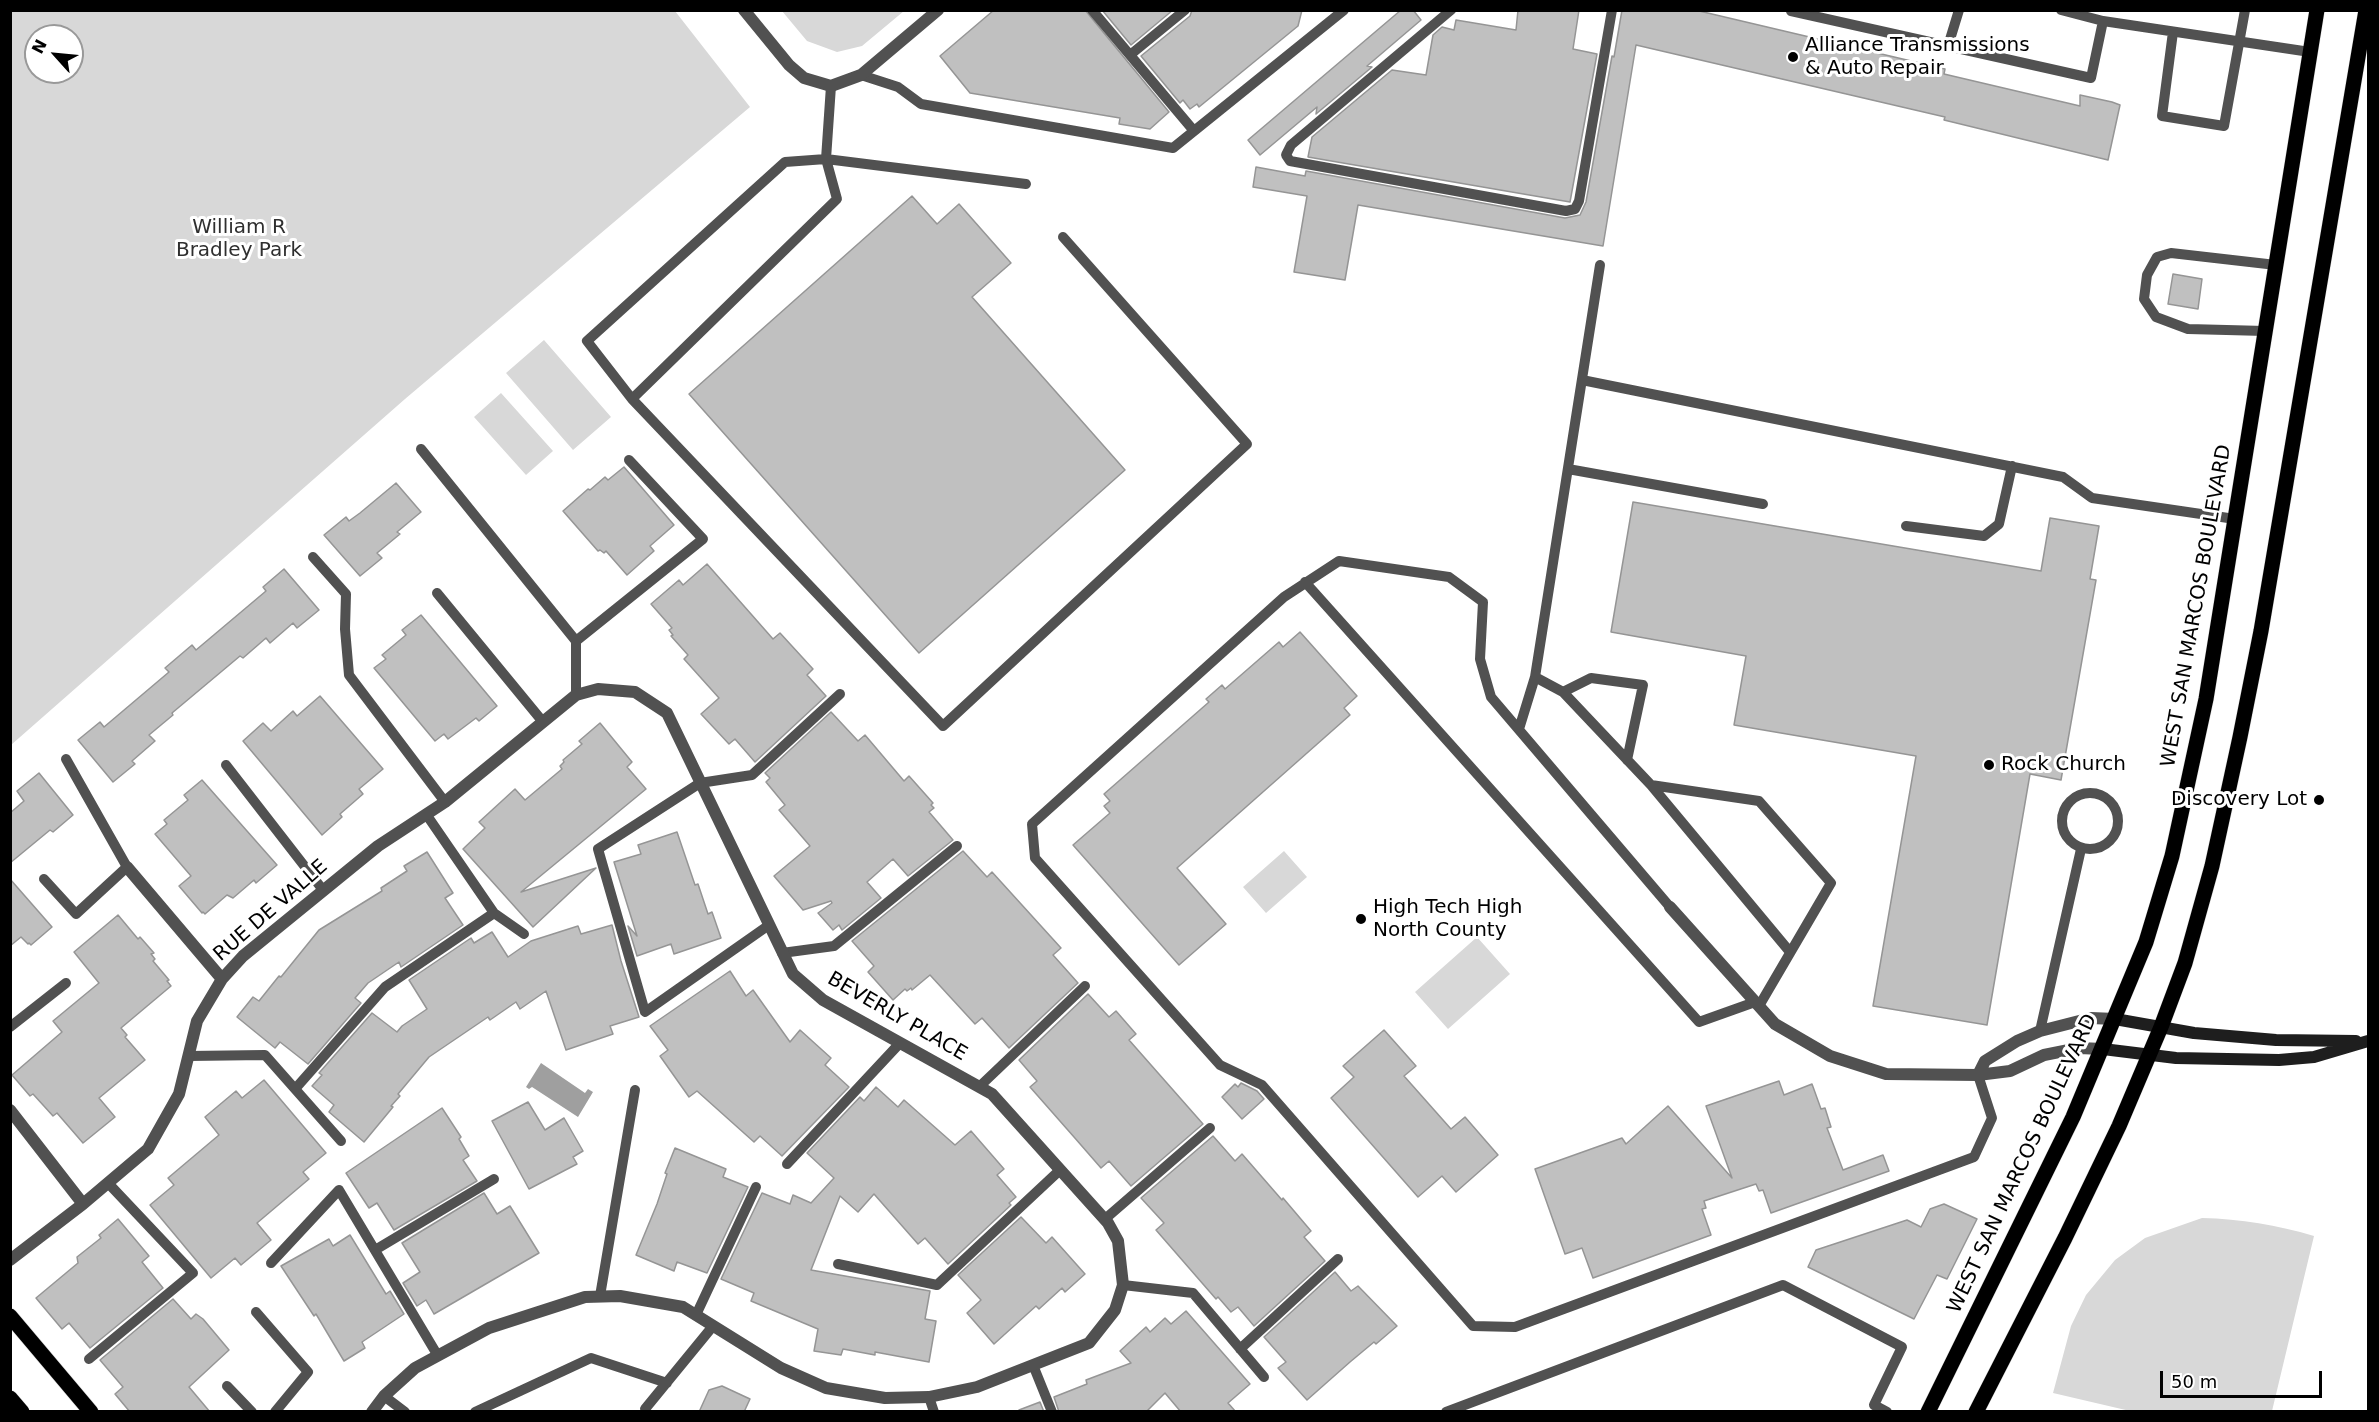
<!DOCTYPE html>
<html>
<head>
<meta charset="utf-8">
<style>
  body { margin:0 }
  #map { position:relative; width:2379px; height:1422px; overflow:hidden; background:#fff; font-family:"DejaVu Sans",sans-serif }
  canvas { display:block }
  .frame { position:absolute; inset:0; border:12px solid #000; pointer-events:none }
  .north { position:absolute; left:24px; top:24px; width:60px; height:60px; box-sizing:border-box; background:#fff; border:2px solid #999; border-radius:50%; rotate:297deg; font-size:16px; font-weight:700; line-height:24px; text-align:center; color:#000 }
  .north::after { content:''; display:block; margin:auto; width:21px; height:27px; background:#000; clip-path:polygon(50% 0,100% 100%,50% 72%,0 100%) }
  .scale { position:absolute; left:2160px; top:1371px; width:162px; height:27px; box-sizing:border-box; border:3px solid #000; border-top:0; padding-left:8px; font-size:18px; line-height:21px; white-space:nowrap; color:#000; -webkit-text-stroke:4px #fff; paint-order:stroke }
</style>
</head>
<body>
<div id="map">
<canvas width="2379" height="1422"></canvas>
<div class="frame"></div>
<div class="north">N</div>
<div class="scale">50 m</div>
</div>
<script>
const context = document.querySelector('canvas').getContext('2d');
context.lineJoin = 'round';
function fill(path, color) {
  context.fillStyle = color;
  context.fill(path, 'evenodd');
}
function trace(path, color, width, dash) {
  context.strokeStyle = color;
  context.lineWidth = width;
  context.lineCap = dash ? 'butt' : 'round';
  context.setLineDash(dash || []);
  context.stroke(path);
}
function drawText(font, color, halo, rows, align = 'center') {
  context.font = font + ' "DejaVu Sans",sans-serif';
  context.lineWidth = 6;
  context.setLineDash([]);
  context.textBaseline = 'middle';
  context.strokeStyle = halo;
  context.fillStyle = color;
  for (const [text, x, y, turn = 0] of rows) {
    context.save();
    context.translate(x, y);
    context.rotate((+turn || 0) * Math.PI / 180);
    context.textAlign = isNaN(turn) ? turn : align;
    if (halo) context.strokeText(text, 0, 0);
    context.fillText(text, 0, 0);
    context.restore();
  }
}
fill(new Path2D(`
  M11,10L675,11L750,107L405,399L11,745ZM36,36H72V72H36Z
  M782,11H904L862,46L837,52L807,41Z
  M544,340L611,417L573,450L506,373Z
  M501,393L553,451L526,475L474,417Z
  M1284,851L1307,877L1266,913L1243,887Z
  M1477,937L1510,974L1448,1029L1415,992Z
  M2202,1218C2241,1219 2277,1225 2314,1236L2272,1411H2130L2053,1393L2071,1326L2086,1295L2115,1260L2145,1238Z`), '#d8d8d8');
fill(new Path2D(`
  M541,1063L585,1093L588,1089L593,1092L578,1117L532,1087L529,1089L526,1087Z`), '#9f9f9f');
const building = new Path2D(`
  M994,10H1085L1169,112L1150,129L1119,124L1120,118L970,93L940,56Z
  M1102,10H1173L1131,45Z
  M1192,10H1302L1298,26L1199,107L1197,104L1190,109L1183,100L1180,103L1141,56L1190,16Z
  M1401,10H1413L1421,20L1367,66L1372,67L1316,114L1317,107L1260,155L1248,140Z
  M1518,10H1579L1573,49L1597,54L1570,202L1308,157L1312,137L1392,70L1426,75L1433,35L1442,27L1454,30L1456,20L1516,30Z
  M1622,10H1695L1945,69L1944,74L2080,106V95L2112,102L2120,105L2108,160L1944,120L1945,117L1636,45L1603,246L1358,205L1345,280L1294,272L1307,196L1253,187L1256,167L1305,176L1306,171L1565,218L1580,215L1586,202L1612,56L1614,57Z
  M912,196L937,224L959,204L1011,263L972,297L1125,470L919,653L689,394Z
  M2173,274L2202,279L2198,309L2168,304Z
  M624,467L674,525L650,546L654,551L627,575L606,551L604,553L600,550L598,551L563,511L588,489L590,490L605,477L608,480Z
  M396,483L421,512L397,532L400,534L377,553L382,558L360,576L324,535L346,517L349,521L360,513Z
  M1633,502L2041,571L2050,518L2099,526L2090,579L2096,580L2061,780L2030,774L1987,1025L1873,1006L1916,756L1734,725L1746,656L1611,632Z
  M707,564L773,639L780,633L813,669L807,675L826,696L755,762L735,739L729,744L701,714L719,698L684,659L688,655L671,636L673,635L669,630L672,628L651,604L679,580L683,585Z
  M284,569L319,610L297,628L293,623L270,643L266,638L243,658L240,656L172,713L173,715L149,735L155,741L132,761L135,764L113,782L78,740L100,722L104,727L169,672L165,668L192,645L196,650L266,591L263,587Z
  M421,615L497,706L479,721L476,718L448,739L444,734L435,741L374,668L386,659L382,655L406,635L402,630Z
  M1300,632L1357,696L1344,708L1350,715L1177,868L1226,924L1179,965L1073,845L1110,813L1104,806L1110,801L1104,794L1209,702L1206,699L1222,685L1225,689L1279,642L1283,647Z
  M320,696L383,769L359,789L363,794L340,814L342,817L322,835L243,741L263,723L271,731L293,711L297,716Z
  M831,712L858,741L865,735L904,781L909,776L933,803L931,805L934,808L929,812L953,840L908,876L893,859L867,882L881,898L842,930L839,925L833,930L818,913L832,903L831,901L803,910L774,876L810,846L779,810L785,805L766,782L770,778L765,773Z
  M600,723L632,762L627,767L646,789L521,892L596,868L533,927L463,849L485,828L479,822L515,789L525,800L562,769L560,766L564,762L563,760L582,744L579,741Z
  M39,773L73,815L53,832L50,830L10,863V813L24,801L17,791Z
  M202,780L277,865L256,883L254,880L233,898L227,895L205,914L203,912L202,913L179,886L191,876L155,834L167,824L164,820L188,800L184,795Z
  M677,832L695,885L698,884L708,914L712,912L721,938L674,954L671,944L637,956L628,926L637,936L614,862L641,854L638,845Z
  M963,851L987,877L992,872L1061,948L1053,955L1078,983L1009,1048L982,1018L975,1024L930,975L912,990L911,988L907,991L905,989L893,1000L868,972L874,966L852,941Z
  M427,852L453,893L445,898L463,925L401,967L399,962L368,983L355,998L361,1003L308,1064L280,1042L275,1048L237,1017L253,997L259,1001L279,976L281,977L319,930L382,891L381,888L407,871L404,866Z
  M10,879L52,927L31,945L29,943L28,944L21,937L10,946Z
  M118,915L138,939L140,937L154,953L151,954L155,959L153,961L169,980L167,981L171,986L121,1028L127,1035L125,1037L145,1060L99,1098L115,1117L83,1143L57,1113L53,1116L33,1094L30,1096L12,1075L62,1032L53,1021L99,983L74,952Z
  M612,925L621,961L639,1017L610,1026L613,1034L566,1050L546,991L520,1009L516,1002L490,1020L488,1017L429,1057L398,1094L400,1096L391,1106L393,1107L364,1142L329,1112L334,1105L312,1086L322,1075L319,1073L372,1013L397,1032L402,1026L427,1009L409,980L471,938L474,943L492,932L508,957L531,941L578,926L581,934Z
  M730,971L746,996L753,990L790,1042L800,1030L831,1058L825,1065L849,1087L782,1156L760,1136L754,1142L697,1091L689,1097L660,1056L668,1050L650,1026Z
  M1088,994L1109,1017L1116,1011L1136,1034L1129,1040L1203,1124L1131,1186L1109,1161L1101,1168L1074,1137L1030,1087L1037,1081L1019,1060Z
  M1384,1030L1416,1066L1404,1076L1451,1129L1465,1117L1498,1155L1456,1192L1442,1176L1418,1197L1331,1098L1354,1077L1343,1066Z
  M264,1080L326,1153L303,1172L309,1179L257,1223L271,1240L241,1265L235,1258L211,1278L150,1205L174,1185L168,1178L219,1135L205,1117L236,1091L242,1098Z
  M1779,1081L1784,1095L1812,1084L1821,1109L1825,1108L1831,1127L1827,1128L1843,1170L1883,1155L1889,1171L1771,1213L1763,1190L1759,1191L1756,1184L1704,1201L1706,1208L1702,1209L1711,1235L1593,1278L1582,1248L1565,1254L1535,1169L1622,1138L1626,1144L1668,1106L1732,1178L1706,1106Z
  M1241,1083L1257,1091L1264,1099L1242,1119L1222,1097L1235,1084L1238,1087Z
  M876,1087L898,1107L904,1100L955,1145L971,1131L1004,1169L997,1175L1016,1197L1009,1203L1011,1205L948,1264L925,1238L918,1244L874,1194L858,1212L840,1196L811,1270L930,1291L925,1319L936,1321L929,1362L875,1352V1355L843,1349L841,1355L814,1351L818,1329L751,1301L754,1293L721,1279L762,1193L790,1204L793,1195L811,1203L834,1178L807,1153L860,1097L864,1101Z
  M528,1102L545,1130L564,1118L583,1151L573,1157L577,1164L529,1189L492,1121Z
  M442,1108L461,1137L459,1139L469,1156L463,1160L477,1181L394,1230L377,1203L369,1208L346,1173Z
  M1213,1136L1235,1161L1242,1154L1282,1200L1283,1198L1311,1231L1304,1237L1325,1261L1254,1326L1238,1307L1231,1312L1218,1297L1216,1299L1156,1230L1164,1223L1141,1198Z
  M675,1148L726,1169L723,1177L748,1187L707,1273L677,1262L674,1271L636,1255L657,1204L667,1174L665,1173Z
  M484,1193L497,1214L510,1206L539,1253L434,1314L426,1300L417,1306L403,1283L420,1272L402,1243Z
  M1944,1204L1977,1219L1947,1279L1937,1275L1914,1319L1808,1267L1816,1250L1907,1220L1921,1227L1930,1209Z
  M1021,1217L1046,1243L1052,1237L1085,1274L1065,1292L1062,1288L1039,1309L1036,1306L994,1344L967,1313L981,1300L958,1275Z
  M118,1219L149,1256L142,1262L163,1288L90,1348L69,1323L62,1329L36,1298L78,1263L77,1257L101,1238L99,1235Z
  M350,1235L386,1294L390,1291L404,1314L362,1342L365,1348L344,1361L316,1314L314,1316L281,1266L329,1239L333,1246Z
  M1335,1272L1351,1291L1358,1286L1397,1326L1376,1344L1374,1342L1350,1362L1307,1400L1278,1368L1286,1362L1264,1337Z
  M173,1299L191,1319L196,1314L203,1319L229,1350L189,1387L210,1412H130L115,1394L123,1387L100,1360Z
  M1186,1311L1250,1384L1228,1403L1236,1412H1181L1165,1393L1146,1412H1059L1054,1397L1087,1384L1086,1380L1131,1363L1120,1351L1146,1327L1150,1332L1165,1318L1171,1324Z
  M722,1386L750,1399L744,1412H699L709,1390Z
  M1040,1402L1044,1412H1019V1410Z`);
fill(building, '#c0c0c0');
trace(building, '#959595', 1.5);
const primary = new Path2D(`
  M10,1316L91,1412
  M10,1398L22,1412
  M1928,1412L2073,1117L2146,942L2172,856L2206,699L2317,10
  M1976,1412L2065,1238L2119,1126L2161,1027L2185,963L2212,866L2240,737L2261,631L2366,10`);
trace(primary, '#dbdbdb', 16);
trace(new Path2D(`
  M1092,10L1194,131
  M1451,10L1291,145L1286,155L1290,161L1566,211L1575,209L1579,201L1612,10
  M2061,10L2103,21
  M1791,11L2091,78L2103,21L2310,52
  M2173,32L2162,116L2224,126L2245,10
  M1948,46L1959,10
  M1130,55L1185,10
  M861,75L898,87L921,104L1173,148L1344,10
  M831,86L826,159L1026,184
  M826,159L837,199L632,399L587,341L785,162Z
  M2265,331L2188,329L2156,317L2144,299L2147,275L2157,257L2171,253L2276,265
  M1582,380L2063,477L2092,498L2235,519
  M632,399L943,726L1247,444L1063,237
  M421,449L576,641V695
  M1568,469L1763,504
  M1906,526L1984,536L1999,524L2012,466
  M313,557L346,594L345,629L349,675L445,802
  M1305,582L1699,1022L1755,1002
  M437,593L543,722
  M576,641L703,539L629,460
  M1535,677L1600,265
  M1563,692L1591,678L1643,685L1627,760
  M1519,729L1535,677L1563,692L1651,785L1759,801L1831,883L1759,1006
  M226,765L323,890
  M1651,785L1790,952
  M2062 821a28 28 0 1 1 56 0a28 28 0 1 1-56 0Z
  M44,879L76,914L127,867L66,759
  M1670,907L1491,697L1480,659L1483,602L1449,577L1339,561L1284,597L1032,824L1035,858L1220,1065L1262,1085L1473,1326L1515,1327L1974,1157L1992,1118L1978,1075
  M494,913L524,934
  M769,925L645,1012L598,849L700,783L752,775L840,694
  M782,953L834,946L957,846
  M10,1027L66,983
  M2040,1031L2081,849
  M189,1056L265,1055L341,1141
  M979,1087L1085,986
  M295,1089L385,987L494,913L426,814
  M787,1164L900,1043
  M1105,1219L1210,1128
  M375,1250L494,1179
  M271,1263L339,1190L438,1356
  M838,1264L937,1285L1060,1170
  M1123,1285L1193,1293L1264,1377
  M600,1296L635,1090
  M256,1312L308,1372L275,1412
  M696,1315L756,1187
  M1240,1349L1338,1259
  M89,1359L193,1273L108,1183
  M1033,1365L1052,1412
  M227,1386L252,1412
  M384,1396L405,1412
  M929,1397L934,1412
  M475,1412L591,1358L667,1383
  M646,1412L645,1409L713,1326
  M1446,1412L1783,1285L1902,1347L1874,1405L1887,1412`), '#515151', 10);
trace(new Path2D(`
  M127,867L222,979
  M1670,907L1775,1024L1830,1056L1886,1074L1978,1075L2010,1071L2044,1055L2079,1048L2103,1049
  M1978,1075L1985,1061L2017,1041L2040,1031L2091,1018L2115,1019
  M10,1110L83,1204
  M10,1260L83,1204L148,1149L179,1094L197,1021L222,979L243,956L378,846L445,802L576,695L598,689L635,692L667,713L793,974L823,1000L992,1094L1108,1223L1118,1241L1123,1285L1115,1310L1089,1343L977,1387L929,1397L885,1398L826,1388L781,1368L683,1307L620,1296L585,1297L489,1328L415,1368L384,1396L372,1412`), '#515151', 12);
trace(new Path2D(`
  M744,10L789,65L804,78L831,86L861,75L938,10`), '#515151', 12);
trace(new Path2D(`
  M2115,1019L2194,1033L2276,1040L2356,1041
  M2103,1049L2176,1058L2279,1060L2314,1057L2368,1041`), '#1e1e1e', 12);
trace(primary, '#000', 15);
for (const [x, y, r, color] of [
  [1793,57,6,"#000"],
  [1989,765,6,"#000"],
  [2319,800,6,"#000"],
  [1361,919,6,"#000"]
]) {
  const dot = new Path2D();
  dot.arc(x, y, r, 0, 2 * Math.PI);
  context.fillStyle = color;
  context.fill(dot);
  trace(dot, '#fff', 2);
}
drawText('20px', '#000', '#fff', [
  ["Alliance Transmissions",1805,46],
  ["& Auto Repair",1805,69],
  ["Rock Church",2001,765],
  ["Discovery Lot",2307,800,"right"],
  ["High Tech High",1373,908],
  ["North County",1373,931]
], 'left');
drawText('20px', '#2f2f2f', '#fff', [
  ["William R",239,228],
  ["Bradley Park",239,251]
]);
drawText('20px', '#000', '#fff', [
  ["WEST SAN MARCOS BOULEVARD",2197,606,-80],
  ["RUE DE VALLE",271,911,-41],
  ["BEVERLY PLACE",897,1017,30],
  ["WEST SAN MARCOS BOULEVARD",2023,1164,-65]
]);
</script>
</body>
</html>
